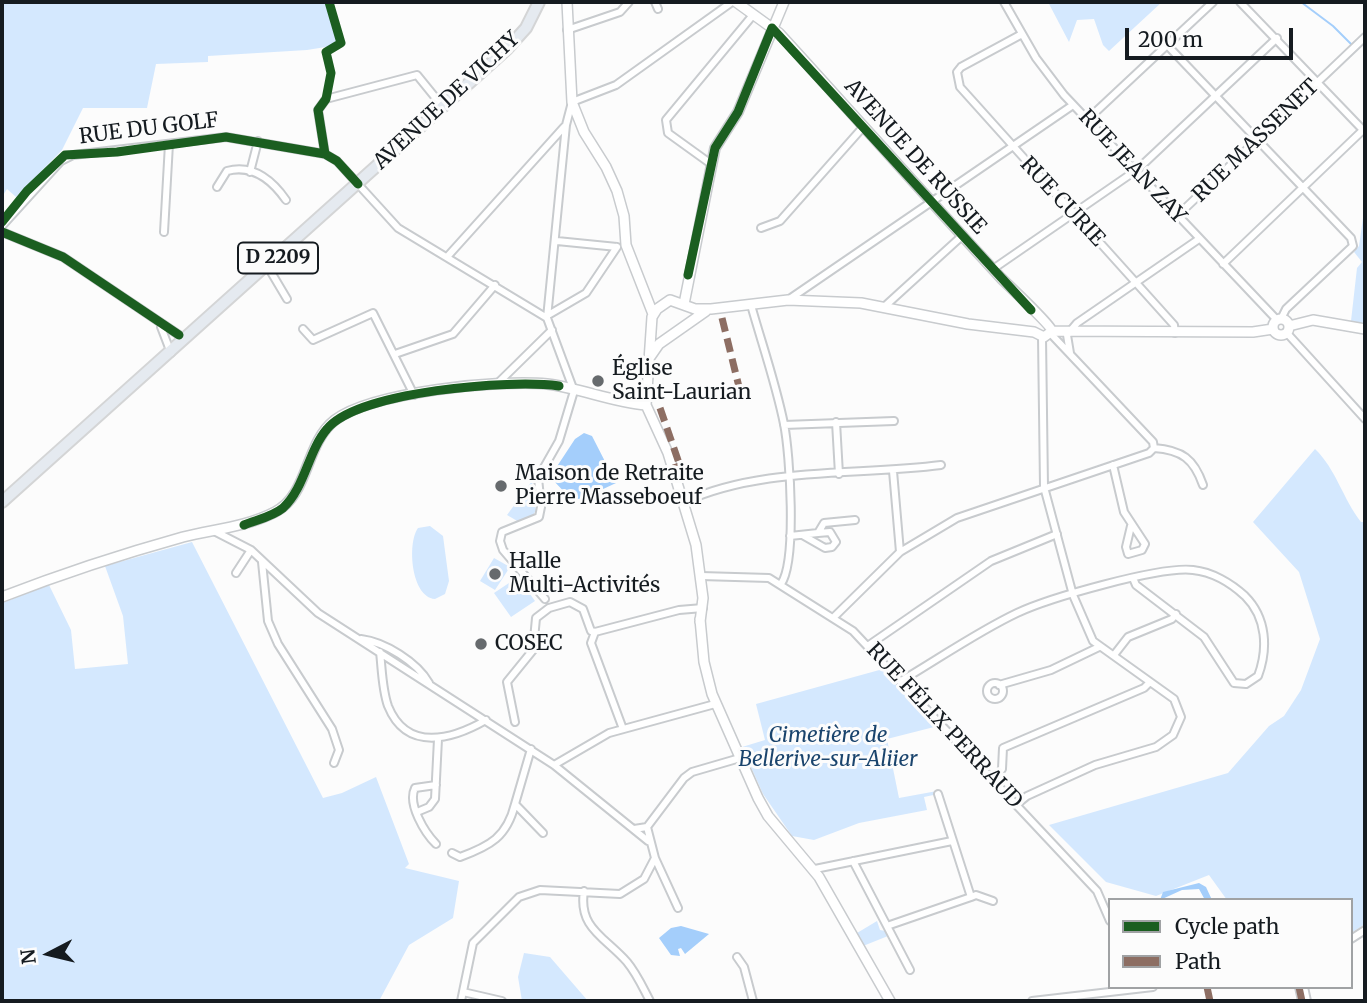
<!DOCTYPE html>
<html>
<head>
<meta charset="utf-8">
<style>
  body { margin:0 }
  #map { position:relative; width:1367px; height:1003px; overflow:hidden; background:#fcfcfc; font-family:Merriweather,serif }
  canvas { display:block }
  .frame { position:absolute; inset:0; border:4px solid #151b20; pointer-events:none }
  .legend { position:absolute; left:1108px; top:898px; width:245px; height:91px; box-sizing:border-box; background:#fcfcfc; border:2px solid #a0a2a4; margin:0; padding:9px 12px; list-style:none; font-size:21px; color:#151b20 }
  .legend li { display:flex; align-items:center; gap:14px; height:35px }
  .legend b { width:35px; border:2px solid #a0a2a4 }
  .north { position:absolute; left:14px; top:919px; width:70px; height:70px; -webkit-text-stroke:5px #fcfcfc; paint-order:stroke; rotate:263deg; font-size:19px; font-weight:700; line-height:28px; text-align:center; color:#151b20 }
  .north::after { content:''; display:block; margin:auto; width:24px; height:32px; background:#151b20; clip-path:polygon(50% 0,100% 100%,50% 72%,0 100%) }
  .scale { position:absolute; left:1125px; top:28px; width:168px; height:32px; box-sizing:border-box; border:4px solid #151b20; border-top:0; padding-left:9px; font-size:21px; line-height:24px; white-space:nowrap; color:#151b20; -webkit-text-stroke:5px #fcfcfc; paint-order:stroke }
</style>
</head>
<body>
<div id="map">
<canvas width="1367" height="1003"></canvas>
<div class="frame"></div>
<ul class="legend">
<li><b style="height:9px;background:#1b5e20"></b>Cycle path</li>
<li><b style="height:9px;background:#8d6e63"></b>Path</li>
</ul>
<div class="north">N</div>
<div class="scale">200 m</div>
</div>
<script>
const context = document.querySelector('canvas').getContext('2d');
context.lineJoin = 'round';
function fill(path, color) {
  context.fillStyle = color;
  context.fill(path, 'evenodd');
}
function trace(path, color, width, dash) {
  context.strokeStyle = color;
  context.lineWidth = width;
  context.lineCap = dash ? 'butt' : 'round';
  context.setLineDash(dash || []);
  context.stroke(path);
}
function drawText(font, color, halo, rows, align = 'center') {
  context.font = font + ' Merriweather,serif';
  context.lineWidth = 6;
  context.setLineDash([]);
  context.textBaseline = 'middle';
  context.strokeStyle = halo;
  context.fillStyle = color;
  for (const [text, x, y, turn = 0] of rows) {
    context.save();
    context.translate(x, y);
    context.rotate((+turn || 0) * Math.PI / 180);
    context.textAlign = isNaN(turn) ? turn : align;
    if (halo) context.strokeText(text, 0, 0);
    context.fillText(text, 0, 0);
    context.restore();
  }
}
fill(new Path2D(`
  M2,2H326L338,45L307,50L208,56V62L156,64L147,108H83L62,150L16,197L7,189L2,197Z
  M1048,2H1162L1109,51L1103,45L1094,19L1077,20L1069,42Z
  M1365,204V324L1351,321L1357,268L1362,262L1354,252L1359,246Z
  M1315,449C1336,469 1343,499 1361,522H1365V924L1351,933V900H1227L1209,875L1156,896L1106,882L1049,825L1228,773L1269,726L1284,716L1301,690L1320,639L1299,572L1253,522Z
  M532,481L536,510L531,519L519,522L507,515Z
  M430,526L443,536L449,581L445,594L435,599C411,597 407,543 418,528Z
  M192,542L323,798L342,793L376,777L409,864L405,868L459,881L453,918L409,945L379,1001H2V603L49,585L71,630L75,669L128,664L123,616L105,566Z
  M494,558L510,567L495,590L480,581Z
  M518,577L535,601L511,617L494,593Z
  M883,669L938,726L887,739L899,798L937,791L938,794L924,797L927,810L859,823L814,840L792,836L763,794L742,747L765,740L756,704Z
  M877,921L880,930L885,931L888,936L863,946L857,933Z
  M524,953L550,957L588,1001H522L518,977Z`), '#d4e8fe');
fill(new Path2D(`
  M584,433L592,436L616,483L584,498L572,500L550,477L575,439Z
  M1199,883L1206,887L1212,900H1205L1199,889L1182,890L1160,900L1163,892Z
  M681,926L709,934L685,954L681,948L678,949L680,956L671,955L659,938L671,928Z`), '#a4cefb');
trace(new Path2D(`
  M1301,2L1333,26L1352,45`), '#a4cefb', 2);
const street = new Path2D(`
  M655,2L658,9
  M1004,2L1036,58L1064,95L1277,320
  M567,30L620,12L629,2
  M1022,34L961,67L957,72L960,87L1174,325L1175,333
  M1167,45L1351,238L1353,246L1286,309L1281,319
  M1087,120L1213,2
  M325,154L318,110L326,99L417,75L443,107
  M711,164L668,133L666,120L753,15
  M250,172L258,141
  M217,187L227,171C253,164 272,180 286,200
  M1177,216L1365,37
  M2,226L61,161L73,155L226,137L325,154L337,161L398,228L547,318L574,391L559,441L538,478L541,507L539,517L502,532L500,541L503,550L545,599
  M761,228L780,221L864,126
  M2,232L63,257L179,335
  M164,232L169,144
  M557,241L617,247
  M447,257L564,127
  M1223,264L1363,130L1240,2
  M268,267L287,299
  M993,269L1138,169L1277,38
  M788,300L1073,105
  M751,305C762,344 776,384 784,424C790,454 797,561 781,584
  M884,307L963,235
  M550,314L586,293L617,247
  M547,318L566,125L572,102L616,85L732,2
  M161,327L171,353
  M303,329L313,340L373,313L414,395
  M1286,332L1365,419
  M1051,334L1153,442L1154,448
  M1070,353L1067,335L1077,323L1199,239
  M395,354L453,334L495,285
  M498,383L552,330
  M836,422L839,474
  M784,425L894,421
  M1154,448C1182,450 1194,459 1203,485
  M1113,465L1124,512L1145,544L1142,550L1128,554L1126,547L1131,526
  M893,471L900,552
  M684,502C763,466 856,476 941,465
  M216,532L251,550L318,613L554,765L648,841
  M790,536L818,533L824,523L855,520
  M804,536L825,548L832,547L836,542L830,532L818,533
  M262,562L268,621L278,644L332,729L339,750L334,763
  M236,573L251,550
  M701,576L769,578L853,631L1097,891L1110,921
  M833,618L900,552L957,518L1149,453L1154,448
  M361,639C385,642 417,662 429,683
  M869,645L991,561L1057,534
  M380,652C382,669 382,689 388,706C407,753 453,739 486,720
  M1114,655L1128,637L1172,619L1176,614
  M901,681C940,658 977,632 1017,613C1049,598 1160,566 1193,570C1212,572 1231,583 1245,596C1267,618 1268,649 1258,676L1246,684L1234,683L1204,637L1136,585L1133,578
  M987 691a8 8 0 1 1 16 0a8 8 0 1 1-16 0Z
  M999,685L1051,670L1099,647
  M515,722L507,682L533,650L536,618L549,608L570,602L583,609L591,631L595,632
  M623,729L591,643L595,632L679,610L703,608
  M531,749L515,804L543,833
  M554,765L609,733L715,704
  M994,779L1002,769L1003,748L1144,688L1150,682
  M436,785L415,788C407,804 425,833 436,844
  M1017,804L1027,796L1095,765L1156,747L1173,735L1181,717L1174,699L1093,641L1073,595L1044,487L1042,337
  M417,812L429,807L435,799L438,739
  M634,829L647,827L684,778L692,772L740,758
  M452,853L460,857C490,846 507,837 515,804
  M655,858L678,908
  M853,861L910,970
  M815,869L952,841
  M584,891C578,928 605,937 627,962C637,974 643,988 650,1001
  M971,897L976,895L993,901
  M887,926L971,897L938,794
  M1351,939L1365,930
  M737,957L744,967L753,1001
  M1299,987L1302,1001
  M1304,987L1307,1001
  M463,992L502,1001
  M461,1001L473,943L519,897L540,890L620,894L644,879L655,858L647,827
  M1032,1001L1153,987`);
const secondary = new Path2D(`
  M567,2L572,102L584,132L606,167L617,191L624,216L626,245L653,314
  M736,2L779,33C853,114 926,197 1001,278C1009,286 1051,325 1052,331
  M684,304L715,148L738,112L784,2
  M1273 327a8 8 0 1 1 16 0a8 8 0 1 1-16 0Z
  M1289,326L1313,320L1365,329
  M1052,331L1253,332L1273,329
  M650,357L659,344L706,311
  M2,597C61,574 122,554 183,537C215,529 246,527 275,512C309,495 305,443 335,420C372,392 500,379 547,384C580,388 612,402 646,405
  M700,619L704,662L712,694L758,798L768,816L819,877L890,1001
  M700,622L703,598L696,545L668,453L646,405L652,317L657,309L670,300L695,309H711L788,300L861,303L968,324L1034,332L1044,337L1052,331`);
const primary = new Path2D(`
  M2,502L507,49L526,28L539,2`);
trace(street, '#c8cbce', 10);
trace(secondary, '#c8cbce', 12);
trace(primary, '#d4d5d6', 14);
trace(street, '#fff', 6);
trace(secondary, '#fff', 9);
trace(primary, '#e5eaf0', 10);
trace(new Path2D(`
  M722,318L741,395
  M660,408L680,466L673,468
  M1207,987L1210,1001
  M1299,987L1302,1001`), '#8d6e63', 7, [14, 7]);
trace(new Path2D(`
  M325,154L318,110L326,99L331,73L326,52L341,43L329,2
  M2,222L27,191L65,155L117,152L226,137L325,154L337,161L358,184
  M2,232L63,257L179,335
  M688,275L715,148L738,112L772,28L1031,310
  M244,525C256,520 272,517 283,508C305,488 308,451 327,429C358,391 511,379 559,386`), '#1b5e20', 9);
for (const [x, y, r, color] of [
  [598,381,7,"#666a6d"],
  [501,486,7,"#666a6d"],
  [495,574,7,"#666a6d"],
  [481,644,7,"#666a6d"]
]) {
  const dot = new Path2D();
  dot.arc(x, y, r, 0, 2 * Math.PI);
  context.fillStyle = color;
  context.fill(dot);
  trace(dot, '#fcfcfc', 2.5);
}
for (const [x, y, w] of [
  [278,258,80]
]) {
  const box = new Path2D();
  box.roundRect(x - w / 2, y - 15.5, w, 31, 5);
  context.fillStyle = '#fcfcfc';
  context.fill(box);
  trace(box, '#151b20', 2);
}
drawText('bold 19px', '#151b20', null, [
  ["D 2209",278,258]
]);
drawText('21px', '#151b20', '#fcfcfc', [
  ["AVENUE DE VICHY",447,101,-43],
  ["RUE DU GOLF",149,129,-7],
  ["RUE MASSENET",1256,141,-44],
  ["AVENUE DE RUSSIE",915,157,48],
  ["RUE JEAN ZAY",1132,167,47],
  ["RUE CURIE",1062,202,47],
  ["RUE FÉLIX PERRAUD",944,726,47]
]);
drawText('21px', '#151b20', '#fcfcfc', [
  ["Église",612,369],
  ["Saint-Laurian",612,393],
  ["Maison de Retraite",515,474],
  ["Pierre Masseboeuf",515,498],
  ["Halle",509,562],
  ["Multi-Activités",509,586],
  ["COSEC",495,644]
], 'left');
drawText('italic 21px', '#1a446d', '#fcfcfc', [
  ["Cimetière de",828,736],
  ["Bellerive-sur-Aliier",828,760]
]);
</script>
</body>
</html>
